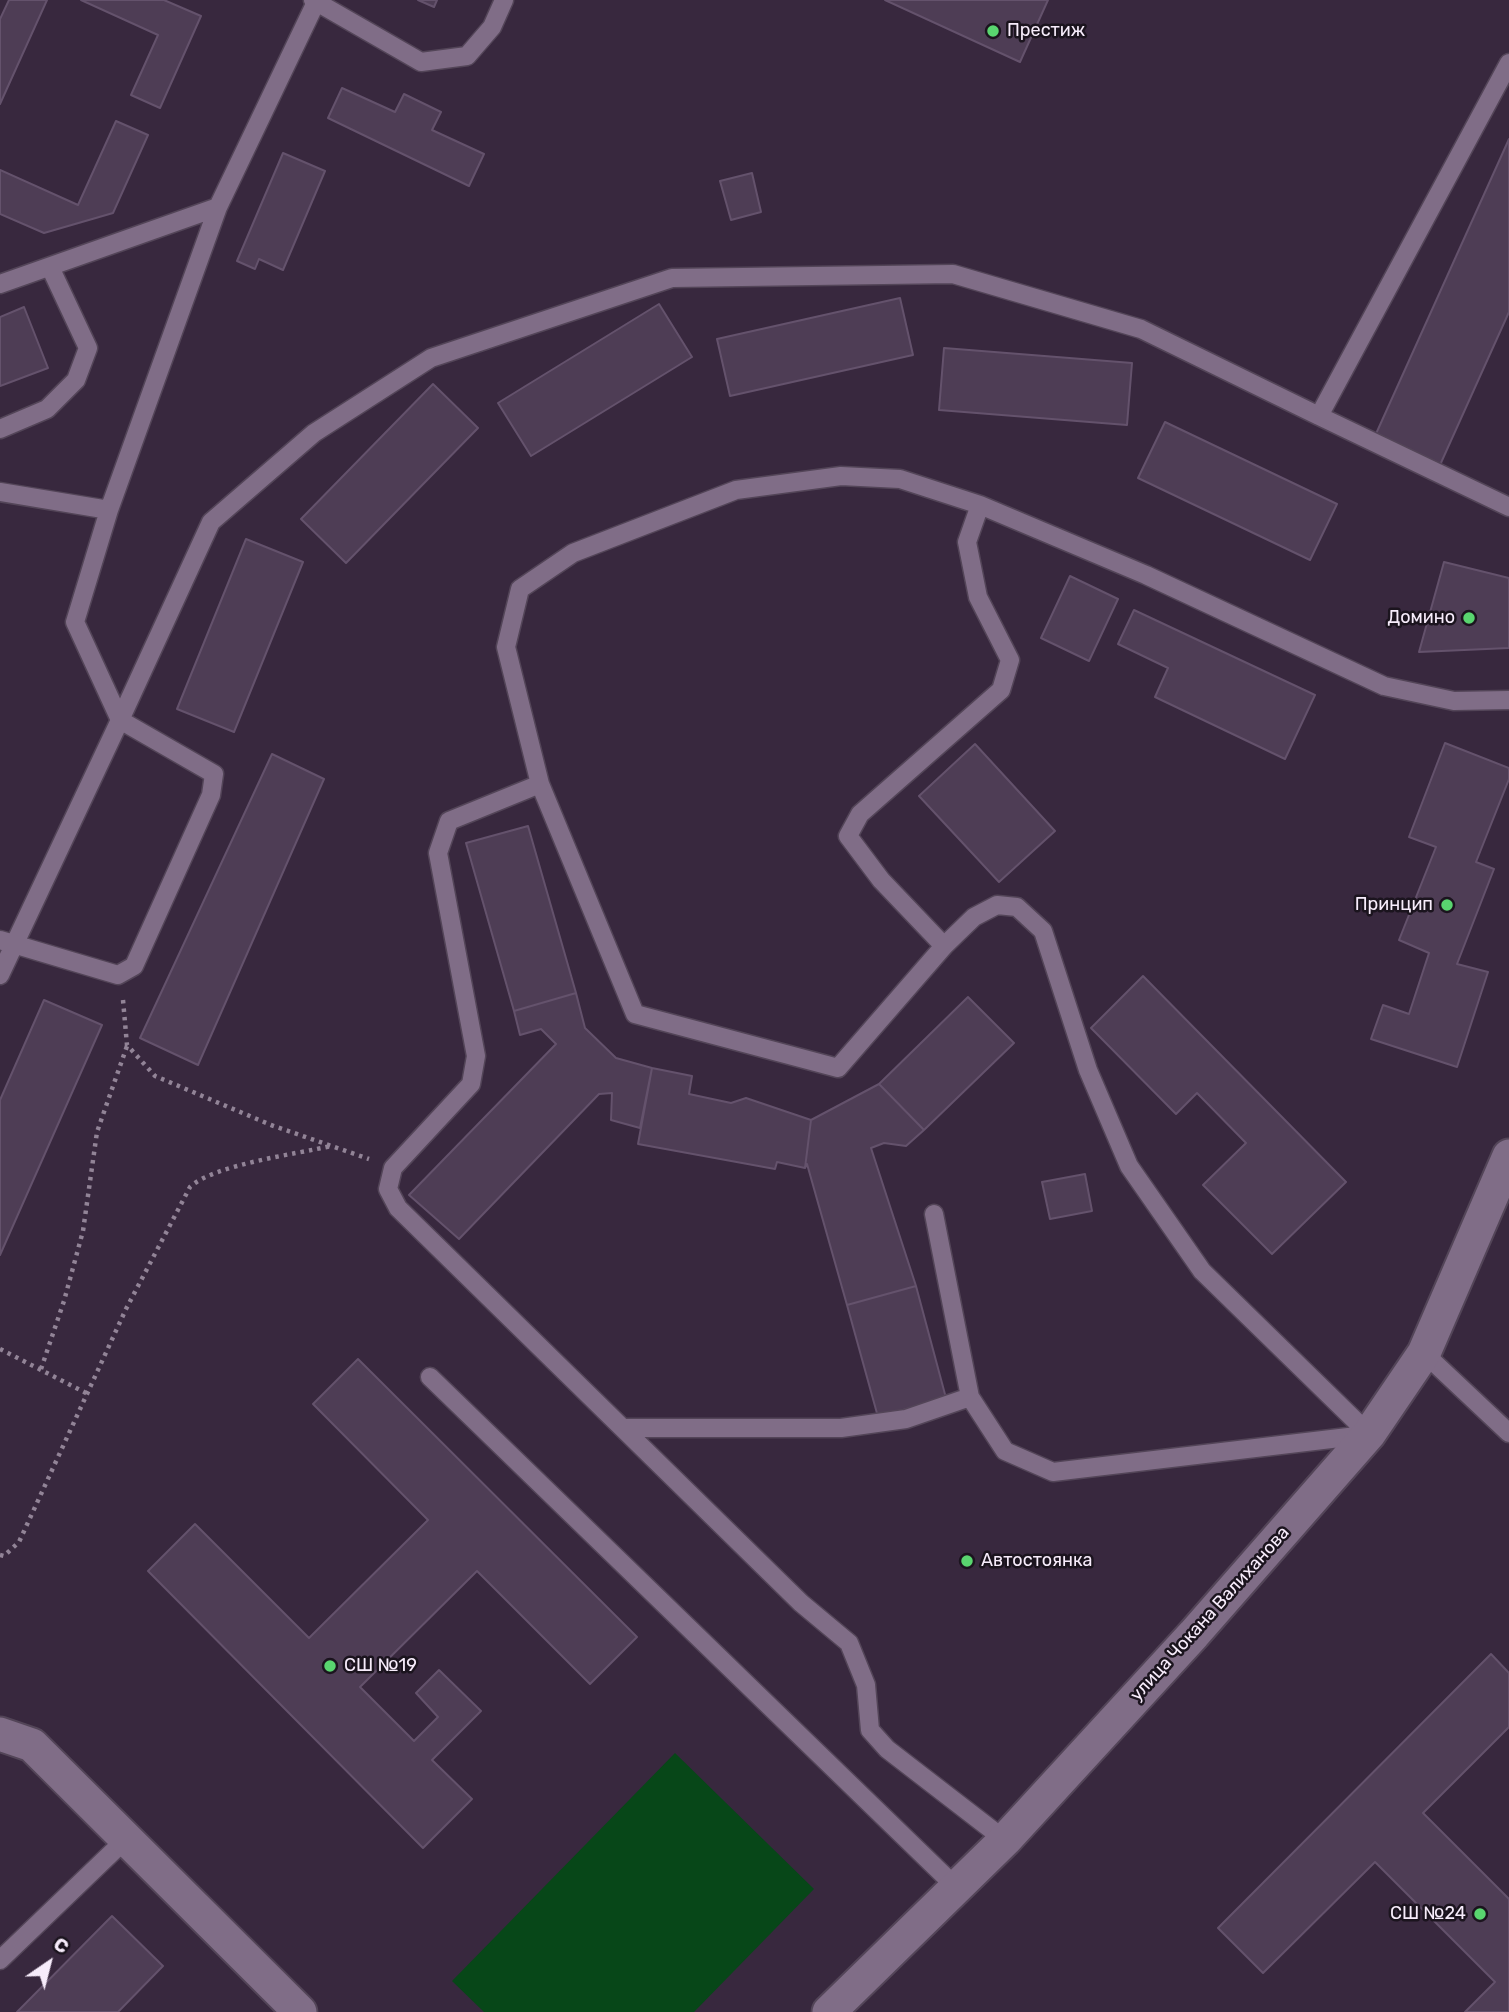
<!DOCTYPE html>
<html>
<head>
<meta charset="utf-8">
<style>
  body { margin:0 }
  #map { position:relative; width:1509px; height:2012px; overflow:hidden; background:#38283e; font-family:Rubik,sans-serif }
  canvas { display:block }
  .north { position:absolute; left:14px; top:1928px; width:70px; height:70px; -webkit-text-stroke:5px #1b141e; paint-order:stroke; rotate:35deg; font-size:19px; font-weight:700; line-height:28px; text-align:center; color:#f7ecfb }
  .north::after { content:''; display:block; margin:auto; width:24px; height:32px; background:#f7ecfb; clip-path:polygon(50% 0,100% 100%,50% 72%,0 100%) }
</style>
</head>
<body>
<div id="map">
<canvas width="1509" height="2012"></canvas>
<div class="north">С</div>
</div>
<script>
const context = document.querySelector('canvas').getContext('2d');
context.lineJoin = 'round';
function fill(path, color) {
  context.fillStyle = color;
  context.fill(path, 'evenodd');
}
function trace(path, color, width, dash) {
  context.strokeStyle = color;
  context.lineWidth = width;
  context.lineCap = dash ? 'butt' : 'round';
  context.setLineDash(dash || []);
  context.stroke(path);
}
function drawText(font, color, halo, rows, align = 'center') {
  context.font = font + ' Rubik,sans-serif';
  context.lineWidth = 5;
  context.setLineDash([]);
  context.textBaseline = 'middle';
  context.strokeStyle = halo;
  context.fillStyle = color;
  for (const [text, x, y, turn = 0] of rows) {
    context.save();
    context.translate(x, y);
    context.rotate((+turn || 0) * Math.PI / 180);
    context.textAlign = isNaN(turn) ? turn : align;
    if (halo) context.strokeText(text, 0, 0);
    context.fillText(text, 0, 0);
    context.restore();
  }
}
fill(new Path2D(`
  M675,1753L814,1889L694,2012H484L452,1981Z`), '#074718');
const building = new Path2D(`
  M9,0H47L0,104V19Z
  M81,0H164L201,16L160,108L131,95L158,35Z
  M418,0H437L434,7Z
  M885,0H1048L1020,62Z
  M342,88L395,112L404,94L441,112L432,130L484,154L469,186L328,118Z
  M116,121L148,135L113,213L44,233L0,214V170L78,205Z
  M1509,139V312L1440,465L1375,436Z
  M283,153L325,171L283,270L259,259L255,269L237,261Z
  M752,173L761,212L731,220L720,181Z
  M900,298L913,355L730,396L717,339Z
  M659,304L692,357L531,456L498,403Z
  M24,307L48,368L0,386V317Z
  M944,348L1132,363L1127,425L939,410Z
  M433,384L478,428L346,563L301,519Z
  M1165,422L1337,504L1310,560L1138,478Z
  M246,539L303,562L234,732L177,709Z
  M1444,562L1509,578V648L1419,652Z
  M1070,576L1118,599L1089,661L1041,638Z
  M1134,610L1315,695L1285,759L1155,697L1168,668L1118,644Z
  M1445,743L1509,768V779L1476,862L1494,869L1457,964L1488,972L1457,1067L1371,1039L1383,1005L1409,1014L1429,953L1399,940L1436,847L1409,837Z
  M975,744L1055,831L999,882L919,796Z
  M272,754L324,779L198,1065L140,1038Z
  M528,826L576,993L514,1011L466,843Z
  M1143,976L1346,1182L1272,1254L1203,1185L1246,1143L1197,1093L1176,1114L1091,1028Z
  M576,993L585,1028L616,1058L652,1068L640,1128L611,1120L612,1093L599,1094L459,1239L409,1195L556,1044L541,1029L520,1035L514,1011Z
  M968,997L1014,1043L924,1130L879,1084Z
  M44,1000L102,1025L0,1255V1100Z
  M652,1068L692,1076L689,1094L731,1103L746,1098L811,1120L805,1168L777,1162L775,1169L638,1144Z
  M879,1084L924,1130L906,1146L884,1143L871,1148L916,1286L847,1305L807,1164L805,1168L811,1120Z
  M1085,1174L1092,1211L1050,1219L1042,1182Z
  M916,1286L946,1398L878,1417L847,1305Z
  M358,1359L637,1637L590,1684L477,1571L360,1687L414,1741L438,1717L416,1693L439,1670L481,1711L432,1760L472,1799L423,1848L148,1571L195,1524L309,1638L428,1520L313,1404Z
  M1491,1654L1509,1673V1727L1423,1813L1509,1899V2012H1465L1495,1982L1375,1862L1263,1973L1218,1928Z
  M112,1916L163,1966L118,2012H17Z`);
fill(building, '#4e3d55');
trace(building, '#64526c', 2);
const service = new Path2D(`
  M313,0L421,62L467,56L492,27L504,0
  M1509,63L1319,416L1509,507
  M0,284L218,207
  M0,429L47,409L76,380L88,348L50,267
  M0,492L109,510
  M540,784L635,1014L838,1068L944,946L881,880L848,836L860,814L1001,690L1010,660L978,597L967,542L980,505
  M0,940L118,975L134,966L211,795L214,774L120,720L211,522L314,433L431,358L672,278L953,274L1141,329L1319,416
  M944,946L974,917L997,905L1017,907L1043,931L1088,1070L1129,1166L1202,1271L1369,1434
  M0,975L120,720L75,622L109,510L218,207L317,0
  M934,1214L970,1397L1005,1451L1053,1472L1365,1435
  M1424,1353L1509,1433
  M430,1377L957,1888
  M623,1428H841L906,1419L970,1397
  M1005,1840L887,1749L870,1730L866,1685L849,1643L801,1603L398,1208L388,1189L393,1168L471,1084L476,1056L438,853L449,821L540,784L506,647L520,589L573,553L736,490L841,476L900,479L980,505L1146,575L1384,686L1454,701L1509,700
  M0,1960L126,1839`);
const minor = new Path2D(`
  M0,1734L32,1745L300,2012
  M829,2012L1005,1840L1194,1634L1369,1434L1424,1353L1509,1156`);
trace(service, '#534558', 21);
trace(minor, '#534558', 37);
trace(new Path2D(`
  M123,1000L127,1045L155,1076L271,1125L369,1159
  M0,1349L88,1394
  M41,1369L64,1301L83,1231L97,1132L127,1046
  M0,1555L4,1556L19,1542L126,1309L190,1187C213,1165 296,1154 331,1146`), '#928497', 4.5, [3.5, 5]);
trace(service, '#806d87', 18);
trace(minor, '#806d87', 33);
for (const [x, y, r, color] of [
  [993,31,7,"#59d56f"],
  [1469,618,7,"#59d56f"],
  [1447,905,7,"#59d56f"],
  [967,1561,7,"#59d56f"],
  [330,1666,7,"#59d56f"],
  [1480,1914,7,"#59d56f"]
]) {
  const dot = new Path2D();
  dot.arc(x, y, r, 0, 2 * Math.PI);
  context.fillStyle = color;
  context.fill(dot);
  trace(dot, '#1b141e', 2.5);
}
drawText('18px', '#f7ecfb', '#1b141e', [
  ["Престиж",1007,31],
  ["Домино",1455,618,"right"],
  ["Принцип",1433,905,"right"],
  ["Автостоянка",981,1561],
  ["СШ №19",344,1666],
  ["СШ №24",1466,1914,"right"]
], 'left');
drawText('18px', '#f7ecfb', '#1b141e', [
  ["улица Чокана Валиханова",1210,1614,-48]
]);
</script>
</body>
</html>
